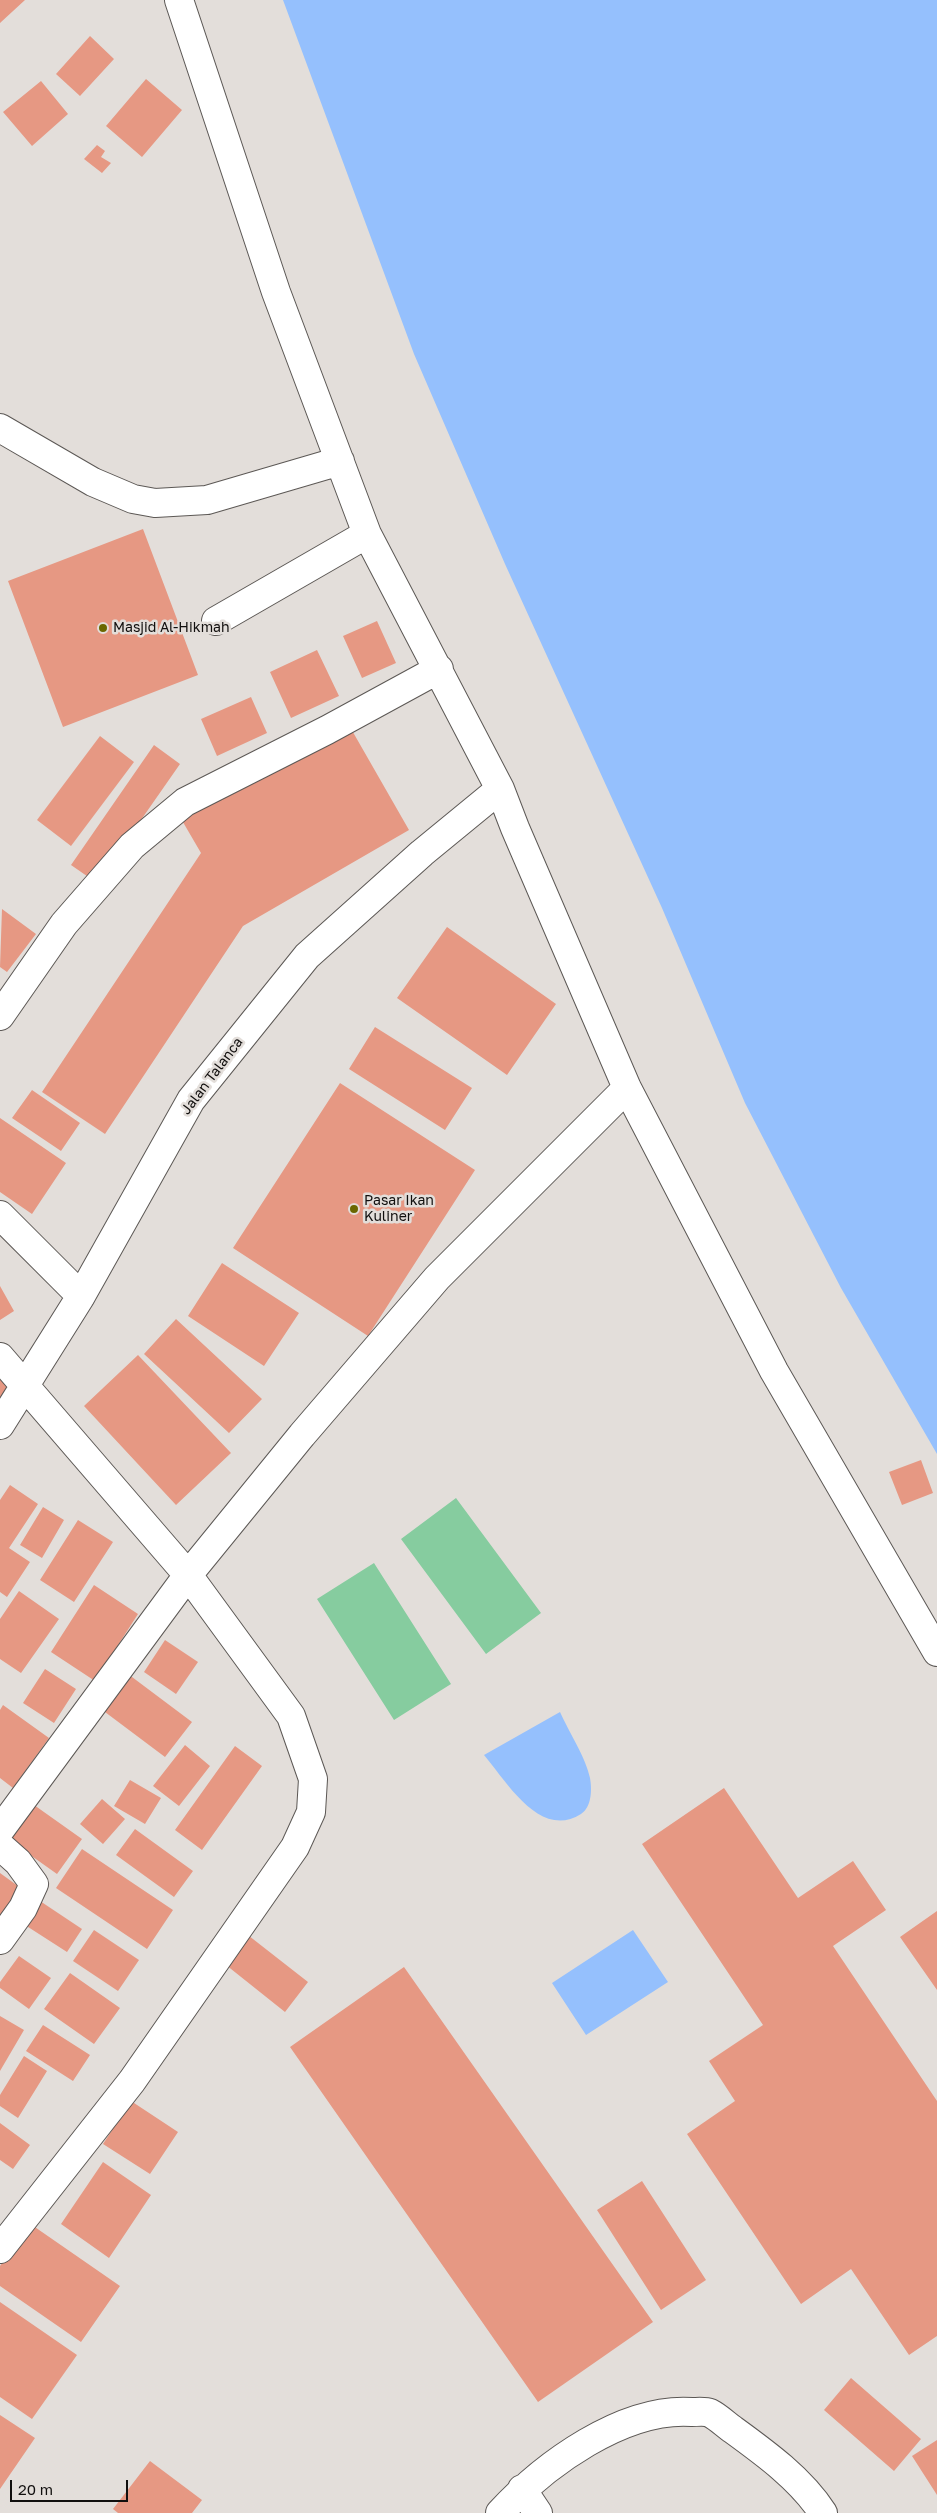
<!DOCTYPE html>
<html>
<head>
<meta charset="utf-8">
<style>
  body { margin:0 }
  #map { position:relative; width:937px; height:2513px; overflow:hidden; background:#e3deda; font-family:"Golos Text",sans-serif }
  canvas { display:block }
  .scale { position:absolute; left:10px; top:2480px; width:118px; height:22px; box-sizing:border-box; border:2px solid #110f0e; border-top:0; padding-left:6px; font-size:15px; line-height:18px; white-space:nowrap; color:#110f0e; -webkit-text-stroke:4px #e3deda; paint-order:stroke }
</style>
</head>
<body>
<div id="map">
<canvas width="937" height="2513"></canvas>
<div class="scale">20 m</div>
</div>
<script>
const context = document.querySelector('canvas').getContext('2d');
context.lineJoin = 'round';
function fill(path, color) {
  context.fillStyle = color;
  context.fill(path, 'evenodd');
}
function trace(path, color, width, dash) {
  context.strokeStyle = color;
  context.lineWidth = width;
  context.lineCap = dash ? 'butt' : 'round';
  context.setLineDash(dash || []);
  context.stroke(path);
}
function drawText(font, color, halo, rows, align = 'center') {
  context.font = font + ' "Golos Text",sans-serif';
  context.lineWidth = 5;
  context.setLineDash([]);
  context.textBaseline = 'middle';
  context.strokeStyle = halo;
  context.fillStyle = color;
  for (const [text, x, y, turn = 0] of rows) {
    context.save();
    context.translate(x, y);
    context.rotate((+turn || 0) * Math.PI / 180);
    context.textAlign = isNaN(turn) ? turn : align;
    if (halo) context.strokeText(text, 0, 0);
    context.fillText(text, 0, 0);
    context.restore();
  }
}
fill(new Path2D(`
  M456,1498L541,1613L486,1654L401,1539Z
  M374,1563L451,1684L394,1720L317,1599Z`), '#86cc9f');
fill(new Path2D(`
  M283,0H937V1454L841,1288L745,1103L662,908L505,564L414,354Z
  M560,1712C569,1732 586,1758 590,1778C592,1789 592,1807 581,1814C540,1840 507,1782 484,1755Z
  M633,1930L668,1982L586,2035L552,1983Z`), '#95c0fd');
fill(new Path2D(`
  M0,0H25L0,23Z
  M90,36L114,59L80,96L56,74Z
  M146,79L182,110L142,157L106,126Z
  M41,81L68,114L32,146L3,112Z
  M97,145L105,151L101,157L111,163L102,173L84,159Z
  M143,529L198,675L63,727L8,581Z
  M377,621L396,663L362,678L343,636Z
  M317,650L339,696L291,718L270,672Z
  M251,697L267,733L217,756L201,719Z
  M346,720L409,830L243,926L105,1134L42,1092L201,853L180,817Z
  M100,736L134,762L71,846L37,820Z
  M154,745L180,764L97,883L71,865Z
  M2,909L36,934L7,972L0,967Z
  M447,927L556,1004L507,1075L397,998Z
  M375,1027L472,1088L445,1130L349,1069Z
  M340,1083L475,1170L368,1336L233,1248Z
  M32,1090L80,1123L61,1151L12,1118Z
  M0,1118L66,1163L32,1214L0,1192Z
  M222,1263L299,1313L264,1366L188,1316Z
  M0,1286L14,1311L0,1320Z
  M176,1319L262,1399L229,1433L144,1354Z
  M138,1355L231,1453L176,1505L84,1406Z
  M0,1378L13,1386L0,1406Z
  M921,1460L933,1493L902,1505L889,1472Z
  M10,1485L38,1504L9,1548L30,1562L7,1597L0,1592V1500Z
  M43,1507L64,1520L42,1558L20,1545Z
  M78,1520L113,1542L74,1602L40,1580Z
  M94,1585L138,1614L95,1681L51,1652Z
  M19,1591L59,1619L21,1673L0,1659V1619Z
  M165,1640L198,1662L176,1694L144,1672Z
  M45,1669L76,1689L54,1723L23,1703Z
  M124,1671L192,1722L165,1757L97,1706Z
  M3,1705L49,1738L13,1788L0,1778V1710Z
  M185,1745L210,1766L179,1806L153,1786Z
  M235,1746L262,1766L202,1850L175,1830Z
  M130,1780L161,1798L145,1824L114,1806Z
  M724,1788L798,1898L853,1861L886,1910L833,1946L937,2101V2336L909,2355L851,2269L801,2304L687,2134L735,2101L709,2061L763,2025L642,1844Z
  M102,1799L125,1819L103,1844L80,1824Z
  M27,1800L82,1839L57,1874L2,1835Z
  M135,1829L193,1871L174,1897L116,1855Z
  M82,1849L173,1910L147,1949L56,1888Z
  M0,1873L22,1889L0,1919Z
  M40,1901L82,1929L67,1952L25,1925Z
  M937,1911V1990L900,1937Z
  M94,1930L139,1960L118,1991L73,1961Z
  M244,1932L308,1982L285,2012L221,1961Z
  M19,1956L51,1978L29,2009L0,1988V1982Z
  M404,1967L653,2322L538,2402L290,2047Z
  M70,1973L120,2008L94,2044L44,2009Z
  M0,2016L24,2030L0,2071Z
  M43,2025L90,2055L73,2081L26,2051Z
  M24,2056L47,2071L18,2118L0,2106V2095Z
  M131,2101L178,2132L150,2174L103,2144Z
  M0,2123L30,2145L13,2169L0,2160Z
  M103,2162L151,2195L109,2258L61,2224Z
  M642,2181L706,2280L661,2310L597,2210Z
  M29,2223L120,2286L81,2342L0,2286V2266Z
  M0,2302L77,2355L32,2419L0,2397Z
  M851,2378L921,2439L894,2471L824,2410Z
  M0,2415L35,2438L0,2489Z
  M937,2440V2495L912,2456Z
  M150,2461L202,2500L192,2513H118L113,2509Z`), '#e69883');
const minor = new Path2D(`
  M179,0L276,292L367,534L500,789L515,828L627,1088L774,1371L937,1652
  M0,428L93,482L133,499L155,503L207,500L340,461
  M216,621L367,534
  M0,1016L64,924L132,846L185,802L327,730L439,669
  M0,1215L81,1296
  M0,1357L188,1575L291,1716L313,1779L311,1812L295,1847L132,2081L0,2249
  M0,1425L81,1296L191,1100L307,956L422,853L500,789
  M0,1830L188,1575L302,1435L437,1278L627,1088
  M0,1846L18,1862L34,1884L23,1908L0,1940
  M522,2489L538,2513
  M500,2513C544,2465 623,2407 692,2412C697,2412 705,2411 710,2413C718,2417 725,2424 732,2429C765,2453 801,2479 823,2513`);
trace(minor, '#5c5855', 30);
trace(minor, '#fff', 28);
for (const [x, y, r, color] of [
  [103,628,5,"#6a6700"],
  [354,1209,5,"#6a6700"]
]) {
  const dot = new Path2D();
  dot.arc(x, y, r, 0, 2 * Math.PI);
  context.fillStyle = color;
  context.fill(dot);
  trace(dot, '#e3deda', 2);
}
drawText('14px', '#110f0e', '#e3deda', [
  ["Masjid Al-Hikmah",113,628],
  ["Pasar Ikan",364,1201],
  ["Kuliner",364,1217]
], 'left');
drawText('14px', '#110f0e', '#e3deda', [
  ["Jalan Talanca",212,1076,-53]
]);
</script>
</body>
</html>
